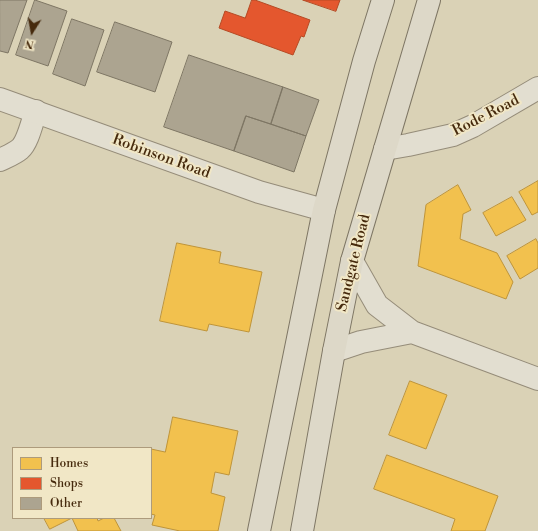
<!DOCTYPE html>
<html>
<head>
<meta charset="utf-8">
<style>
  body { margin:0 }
  #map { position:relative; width:538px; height:531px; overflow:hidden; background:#dad2b6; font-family:"Libre Bodoni",serif }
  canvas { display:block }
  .legend { position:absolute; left:12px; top:447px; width:140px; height:72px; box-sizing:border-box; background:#f1e7c6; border:1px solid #ad9b7c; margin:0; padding:5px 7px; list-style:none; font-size:12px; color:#462a0d }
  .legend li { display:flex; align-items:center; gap:8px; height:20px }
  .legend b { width:20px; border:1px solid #ad9b7c }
  .north { position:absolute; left:12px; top:12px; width:40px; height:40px; -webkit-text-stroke:3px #f1e7c6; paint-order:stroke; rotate:191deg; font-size:11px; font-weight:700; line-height:16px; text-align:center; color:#462a0d }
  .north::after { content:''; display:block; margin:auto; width:14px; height:18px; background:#462a0d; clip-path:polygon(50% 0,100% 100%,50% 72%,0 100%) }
</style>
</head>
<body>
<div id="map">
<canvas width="538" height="531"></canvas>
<ul class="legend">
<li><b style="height:11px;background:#f2c14e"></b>Homes</li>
<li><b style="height:11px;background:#e4572e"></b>Shops</li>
<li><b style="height:11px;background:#aca490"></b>Other</li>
</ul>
<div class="north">N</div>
</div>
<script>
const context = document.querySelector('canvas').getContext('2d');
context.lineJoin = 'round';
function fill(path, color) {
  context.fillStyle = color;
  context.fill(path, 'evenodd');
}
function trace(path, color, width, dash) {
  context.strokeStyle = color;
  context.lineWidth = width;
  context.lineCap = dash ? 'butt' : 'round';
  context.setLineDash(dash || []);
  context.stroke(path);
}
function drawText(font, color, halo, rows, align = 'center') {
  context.font = font + ' "Libre Bodoni",serif';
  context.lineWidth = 4;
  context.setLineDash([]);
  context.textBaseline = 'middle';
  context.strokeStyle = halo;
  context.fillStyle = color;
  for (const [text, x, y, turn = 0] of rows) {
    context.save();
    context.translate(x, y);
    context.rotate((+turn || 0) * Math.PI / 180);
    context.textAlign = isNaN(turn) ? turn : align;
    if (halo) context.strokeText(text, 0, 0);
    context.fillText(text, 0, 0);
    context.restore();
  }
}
const homes = new Path2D(`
  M538,181V212L532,215L519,192Z
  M458,185L471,210L463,214L460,239L497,253L513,282L506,299L418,266L426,205Z
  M512,197L526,220L496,236L483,213Z
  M536,239L538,243V268L520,279L507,256Z
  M177,243L221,252L219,263L262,272L249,332L209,324L207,331L160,321Z
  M410,381L447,395L426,449L389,435Z
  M173,417L238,431L229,475L215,472L211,493L225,497L218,531H180L152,525L155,515L151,514V449L165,452Z
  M387,455L498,496L485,531H451L455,519L374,489Z
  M44,518H97L98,521L104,518H114L121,531H78L72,518L50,529Z`);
fill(homes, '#f2c14e');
trace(homes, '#be943a', 1);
const shops = new Path2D(`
  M252,0H255L310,20L304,37L301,36L293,55L219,28L225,11L245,18Z
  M303,0H340L336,11Z`);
fill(shops, '#e4572e');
trace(shops, '#b54a24', 1);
const building = new Path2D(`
  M0,0H27L8,53L0,51Z
  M35,0L67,11L48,66L16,55Z
  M72,19L104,30L85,86L53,74Z
  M115,22L172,42L155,92L97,72Z
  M189,55L283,87L271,124L246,116L234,151L164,127Z
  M283,87L319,100L306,136L271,124Z
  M246,116L306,136L294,172L234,151Z`);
fill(building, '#aca490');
trace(building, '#7e7664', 1);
const minor = new Path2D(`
  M385,149L408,145L453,135L473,126L538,88
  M0,160C6,157 14,154 20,149C28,142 32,122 36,111
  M352,261L377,305L412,332L538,379
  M334,351L361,342L412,332`);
const tertiary = new Path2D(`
  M0,99L259,192L324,210`);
const trunk = new Path2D(`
  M259,531L324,210L364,61L383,0
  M302,531L334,351L352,261L429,0`);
trace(minor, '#958c79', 24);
trace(tertiary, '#958c79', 24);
trace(trunk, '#7e7664', 24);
trace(minor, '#e2ded0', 22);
trace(tertiary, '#e2ded0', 22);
trace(trunk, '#ddd8c8', 22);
drawText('15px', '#462a0d', '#f1e7c6', [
  ["Rode Road",486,116,-27],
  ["Robinson Road",161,157,20],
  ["Sandgate Road",354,263,-76]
]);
</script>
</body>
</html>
